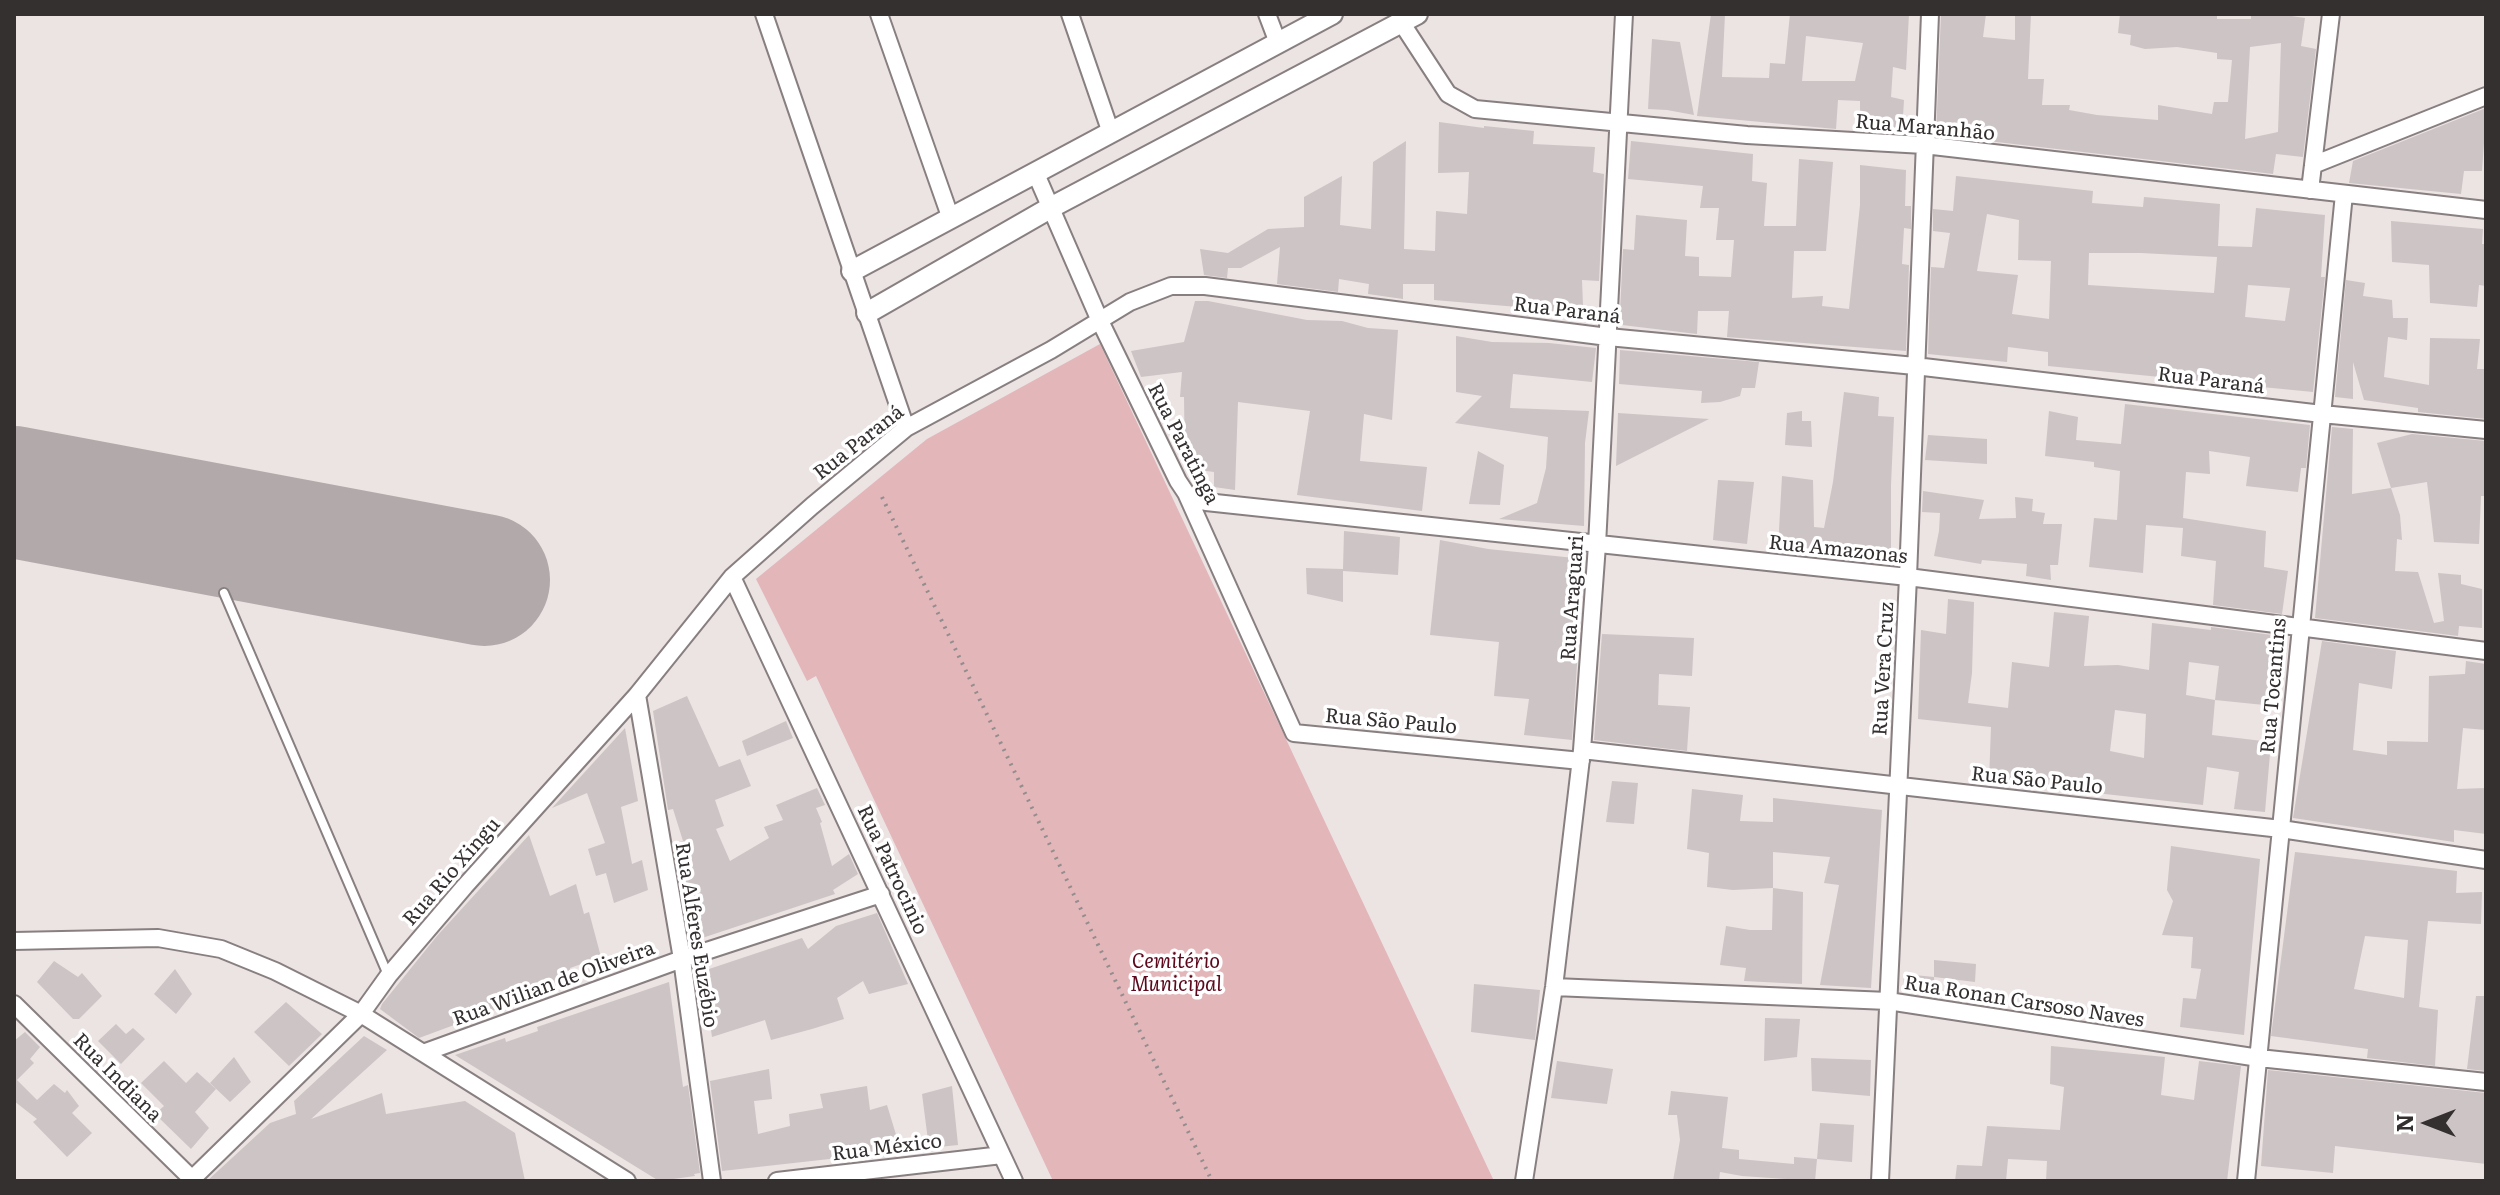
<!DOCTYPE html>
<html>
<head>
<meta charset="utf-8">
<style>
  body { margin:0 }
  #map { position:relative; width:2500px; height:1195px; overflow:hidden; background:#ece3e3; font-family:Literata,serif }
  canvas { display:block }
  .frame { position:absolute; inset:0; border:16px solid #343030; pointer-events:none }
  .north { position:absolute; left:2388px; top:1083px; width:80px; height:80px; -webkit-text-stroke:6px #fff; paint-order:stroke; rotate:270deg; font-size:22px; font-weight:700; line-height:32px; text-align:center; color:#343030 }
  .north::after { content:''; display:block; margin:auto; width:28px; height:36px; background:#343030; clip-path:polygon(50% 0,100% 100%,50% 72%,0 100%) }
</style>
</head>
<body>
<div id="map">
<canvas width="2500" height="1195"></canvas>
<div class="frame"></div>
<div class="north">N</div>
</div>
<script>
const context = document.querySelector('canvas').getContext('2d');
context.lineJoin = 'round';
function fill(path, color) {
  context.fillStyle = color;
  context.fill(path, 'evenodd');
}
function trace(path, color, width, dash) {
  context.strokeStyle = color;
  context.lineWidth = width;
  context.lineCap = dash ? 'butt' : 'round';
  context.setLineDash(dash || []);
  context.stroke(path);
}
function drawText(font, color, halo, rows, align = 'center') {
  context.font = font + ' Literata,serif';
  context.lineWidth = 7;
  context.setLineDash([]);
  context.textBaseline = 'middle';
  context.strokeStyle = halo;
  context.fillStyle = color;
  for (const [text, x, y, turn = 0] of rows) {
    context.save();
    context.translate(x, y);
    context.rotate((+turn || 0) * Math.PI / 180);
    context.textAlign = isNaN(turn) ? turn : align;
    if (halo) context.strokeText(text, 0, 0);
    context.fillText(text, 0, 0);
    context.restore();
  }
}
fill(new Path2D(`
  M1100,344L1494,1181H1053L816,676L807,681L756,579L927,439Z`), '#e3b6b9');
trace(new Path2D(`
  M14,492L484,580`), '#b2aaaa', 132);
fill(new Path2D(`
  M1711,14H1725L1722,77L1769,78L1770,63L1785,64L1790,14H1909L1906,70L1893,67L1891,97L1904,100L1902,133L1860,128V101L1838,100L1836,129L1697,116ZM1806,36L1863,43L1855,81H1802Z
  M1941,14H1986L1983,37L2015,40V14H2031L2028,79H2044L2042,105H2070L2069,110L2097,115L2158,120V105L2212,114L2214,102H2228L2232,60L2217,59V53L2177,47L2145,49L2130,45L2131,35L2118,33L2120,14H2217V19H2251V14H2278L2305,18L2301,46L2316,49L2303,157L2276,154L2273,174L1936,135ZM2281,43L2278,132L2245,139L2250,47Z
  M1652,39L1680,42L1694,115L1667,110L1648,109Z
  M2486,108V143H2484L2482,171H2464L2461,194L2349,183L2353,161Z
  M1439,122L1484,128V126L1534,131L1533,144L1595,147L1593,172L1604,174L1599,281L1582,280L1583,306L1556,301L1555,315L1518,307L1434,300V284H1403V299L1368,294L1369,284L1339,279L1338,292L1277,284L1280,247L1241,268H1228L1227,278L1204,275L1200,249L1228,253L1268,229L1304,227V197L1342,176L1340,225L1371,229L1373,162L1406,141L1404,249L1435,251L1436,211L1467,214L1469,172L1438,173Z
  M1631,141L1753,154L1752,181L1767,183L1764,226H1796L1799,159L1833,162L1826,251H1794L1792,298L1823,296L1822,306L1849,309L1860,205V165L1906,170L1905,206H1911V229L1904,228L1902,264L1909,265L1906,351L1727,337L1729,311H1698L1697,334L1622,325V312H1620L1623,249L1634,250L1636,215L1687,220L1685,256L1699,257V276L1731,277L1734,240H1716L1719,208H1700L1703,186L1628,179Z
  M1956,176L2093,191L2092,203L2143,207L2144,197L2220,204L2218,246L2252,247L2256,208L2325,215L2321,277H2325L2313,392L2048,366V352L2008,347L2007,362L1928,354L1931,267L1944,268L1950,233L1933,231V209L1953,211ZM1987,214L2019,220L2018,260L2051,261L2049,319L2012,314L2018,275L1977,271ZM2089,253H2141L2217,257L2214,293L2088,285ZM2248,285L2290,288L2285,321L2245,317Z
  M2391,221L2483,229L2482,244H2486V286L2479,285L2477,307L2430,303L2429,265L2392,262Z
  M2346,280L2365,283L2363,296L2392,300L2393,318H2408L2407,340L2388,337L2384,377L2429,385L2430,338L2480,339L2477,369H2486V419L2418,412V408L2364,400L2353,362V399L2335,397Z
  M1195,301H1208L1307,320L1342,321L1368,328L1398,330L1392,420L1364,414L1360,461L1427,467L1422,511L1297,495L1310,411L1238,402L1235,490L1214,487V472L1185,468L1184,397H1180L1182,372L1141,377L1131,351L1184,342Z
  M1456,336L1492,342L1549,343L1596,348L1592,382L1513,374L1510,408L1589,411L1585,443L1584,526L1499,519L1537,503L1546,468L1548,437L1455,423L1482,396L1456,392Z
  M1620,350L1759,362L1755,388H1742L1740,396L1720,402L1701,403L1702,391L1619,384Z
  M1844,392L1879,397L1878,416L1894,417L1891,485V561L1778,548L1782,476L1813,480L1814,527L1824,528L1833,482Z
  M2125,404L2310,425L2306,468H2301L2298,492L2246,486L2250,457L2209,451L2210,474L2186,472L2183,518L2266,531L2264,567L2288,571L2282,614L2213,605L2216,561L2181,556L2183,528L2146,525L2143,573L2089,567L2094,518L2117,520L2120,471L2094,467V462L2045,456L2049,411L2078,417L2076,440L2121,444Z
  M1802,411V421H1811L1812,447L1785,445L1787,413Z
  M1618,413L1709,419L1616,466Z
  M2332,427L2353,429L2352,494L2391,488L2400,515L2402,540L2397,539L2395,571L2418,572L2434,623L2444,621L2438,573L2461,575V584L2482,589V628L2459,626L2458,636L2315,618Z
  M2412,434L2486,441V496H2481L2479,544L2434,542L2427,482L2391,488L2377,443Z
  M1928,435L1987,439V464L1925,460Z
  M1478,451L1504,465L1500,505L1469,504Z
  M1718,480L1754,482L1747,544L1713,540Z
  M1923,491L1984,500L1979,519L2016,518L2015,497L2033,499L2032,511L2045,513L2043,524H2062L2058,565H2050L2051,580L2026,576L2027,564L1982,560L1981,564L1934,556L1939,531L1940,513L1922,512Z
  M1344,531L1400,537L1398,575L1343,571V602L1307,594L1306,568L1343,569Z
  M1440,540L1488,549L1584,559L1572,740L1524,735L1529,699L1494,696L1499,642L1430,635Z
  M1948,599L1974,602L1972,673L1968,703L2008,708L2012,662L2049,667L2054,612L2089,616L2084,666L2118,665L2149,670L2152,623L2211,630V627L2280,636L2274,706L2215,700L2212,735L2271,742L2265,812L2234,809L2239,772L2207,767L2203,805L1989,781L1991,727L1918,719L1921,630L1946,634ZM2189,662L2219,666L2215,700L2186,695ZM2115,710L2146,714L2144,758L2110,751Z
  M1602,634L1694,638L1692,676L1659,674L1658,705L1690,707L1687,751L1594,740Z
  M2322,641L2396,651L2392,689L2359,683L2353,750L2387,755V741L2428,742L2429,676L2465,674L2466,661L2486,664V730L2463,728L2457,789L2486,788V834L2454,830V842L2293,818Z
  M687,696L719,767L740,759L751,786L715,800L724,826L716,829L730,861L769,838L764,827L783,820L776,805L817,788L825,805L816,808L822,822L820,823L832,866L849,854L858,874L833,890L835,894L690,942L674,844L683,841L673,809L668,810L653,711Z
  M786,721L793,738L747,756L742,741Z
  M625,728L638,801L621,807L632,864L642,860L648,890L614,903L606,873L596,876L588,849L605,843L587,793L552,808Z
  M1612,781L1638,783L1634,824L1606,822Z
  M1692,789L1743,795L1740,821L1773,822V798L1882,810L1871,988L1820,985L1839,885L1824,883L1830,857L1773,852V888L1733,890L1707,887L1709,853L1687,849Z
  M529,835L550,896L576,884L584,914L589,912L601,957L570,968L573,981L419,1038L380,1009L382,1004L437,936Z
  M2171,846L2260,859L2244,1035L2180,1027L2183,998L2196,999L2201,969L2191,968L2193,937L2162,935L2173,901L2167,890Z
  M2295,852L2457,871L2456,893L2482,892L2481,924L2428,921L2419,1007L2438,1010L2435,1066L2367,1058L2368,1049L2271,1036ZM2365,936L2408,940L2404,998L2354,989Z
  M1773,888L1803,892L1802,984L1744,981L1746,968L1720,965L1726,926L1750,930H1772Z
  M877,913L908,984L869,994L863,981L837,998L844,1019L812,1029L771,1040L765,1020L712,1037L703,971L802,938L808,949L836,926Z
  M1934,960L1976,964L1975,982L1934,977Z
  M54,961L78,977L82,973L102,996L79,1019H73L37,982Z
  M175,969L192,994L176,1014L154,994Z
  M1904,974L1934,977L1935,996L1903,992Z
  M669,982L683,1087L688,1085L700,1173L694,1174L695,1176L659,1181L455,1055L505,1038L506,1042L538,1031L537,1027Z
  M1474,984L1540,990L1535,1040L1471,1032Z
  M2476,996H2486V1071L2467,1069Z
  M286,1002L322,1034L289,1066L254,1032Z
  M1765,1018L1800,1019L1797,1057L1764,1061Z
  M116,1024L126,1034L133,1028L145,1039L121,1064L98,1041Z
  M25,1032L40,1047L30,1059L34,1063L17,1080L37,1100L54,1084L65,1093L67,1090L79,1106L72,1113L92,1133L67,1157L33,1122L37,1119L14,1101V1041Z
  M364,1036L387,1050L311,1119L382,1093L386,1114L465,1101L515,1133L525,1181H207L270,1123L296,1114L294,1101Z
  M2051,1046L2165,1057L2161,1095L2194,1100L2199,1061L2241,1066L2227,1181H2046L2047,1161L2008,1159L2006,1181H1955L1957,1165L1982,1166L1987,1126L2060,1130L2064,1087L2050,1084Z
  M234,1057L251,1082L230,1102L210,1083Z
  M1811,1058L1871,1060L1870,1096L1812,1091Z
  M164,1061L186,1083L197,1072L216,1089L195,1112L209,1128L191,1149L155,1114L164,1106L141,1083Z
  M1557,1061L1613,1069L1607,1104L1551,1098Z
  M769,1069L772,1099L754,1101L758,1134L790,1126L789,1114L823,1108L820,1094L867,1086L870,1110L887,1105L901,1151L722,1171L710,1081Z
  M2268,1070L2486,1093V1164L2335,1146L2333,1173L2261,1166Z
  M952,1086L958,1145L929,1148L922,1094Z
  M1671,1091L1728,1097L1722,1148L1739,1150V1159L1794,1164V1157L1817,1159L1815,1181L1742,1176L1720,1172L1719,1181H1673L1680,1140L1677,1115H1668Z
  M1820,1123L1854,1125L1852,1162L1817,1159Z`), '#cdc4c5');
const service = new Path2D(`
  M224,593L388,975`);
const minor = new Path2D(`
  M764,14L906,428
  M879,14L951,219
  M1070,14L1111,133
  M1267,14L1278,43
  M1401,22L1448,94L1475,109L1747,135L1924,145L2486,210
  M2313,165L2486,96
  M1036,174L1100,321L1178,481L1186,493L1294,733L1581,761
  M2310,190L2331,14
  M1186,493L1194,499L1206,502L1908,577L2486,651
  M732,577L1014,1181
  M637,695L682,959L712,1181
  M1582,750L2281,829L2486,860
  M14,941L158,938L221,949L275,971L361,1014L627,1181
  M1554,987L1888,1001L2259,1058L2486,1082
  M14,1004L192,1179
  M423,1053L682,959L881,894
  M190,1181L361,1014L389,975L465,886L637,695L732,577L812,506L906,428L1051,350L1130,302L1171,286H1205L1608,337L1915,366L2322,414L2486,430
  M777,1181L1002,1155
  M1524,1181L1554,987L1582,750L1597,545L1624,14
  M1880,1181L1908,577L1930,14
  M2246,1181L2344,194`);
const tertiary = new Path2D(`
  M852,271L1332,14
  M867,313L1050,208L1417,14`);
trace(service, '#887f80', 12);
trace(minor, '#887f80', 20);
trace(tertiary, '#887f80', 24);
trace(new Path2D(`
  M882,497L1212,1181`), '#938d8d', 4, [2, 6]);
trace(service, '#fff', 8);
trace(minor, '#fff', 16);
trace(tertiary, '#fff', 20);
drawText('20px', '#343030', '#fff', [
  ["Rua Maranhão",1925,128,5],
  ["Rua Paraná",1567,311,7],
  ["Rua Paraná",2211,381,7],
  ["Rua Paraná",859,443,-38],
  ["Rua Paratinga",1183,444,63],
  ["Rua Amazonas",1838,550,6],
  ["Rua Araguari",1573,598,-86],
  ["Rua Vera Cruz",1884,669,-87],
  ["Rua Tocantins",2274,686,-85],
  ["Rua São Paulo",1391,722,5],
  ["Rua São Paulo",2037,781,6],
  ["Rua Patrocinio",892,870,65],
  ["Rua Rio Xingu",452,872,-49],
  ["Rua Alferes Euzébio",696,935,81],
  ["Rua Wilian de Oliveira",554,984,-20],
  ["Rua Ronan Carsoso Naves",2024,1002,9],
  ["Rua Indiana",117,1078,45],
  ["Rua México",887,1148,-7]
]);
drawText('italic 20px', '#5b081c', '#fff', [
  ["Cemitério",1176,962],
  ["Municipal",1176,985]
]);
</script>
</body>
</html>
